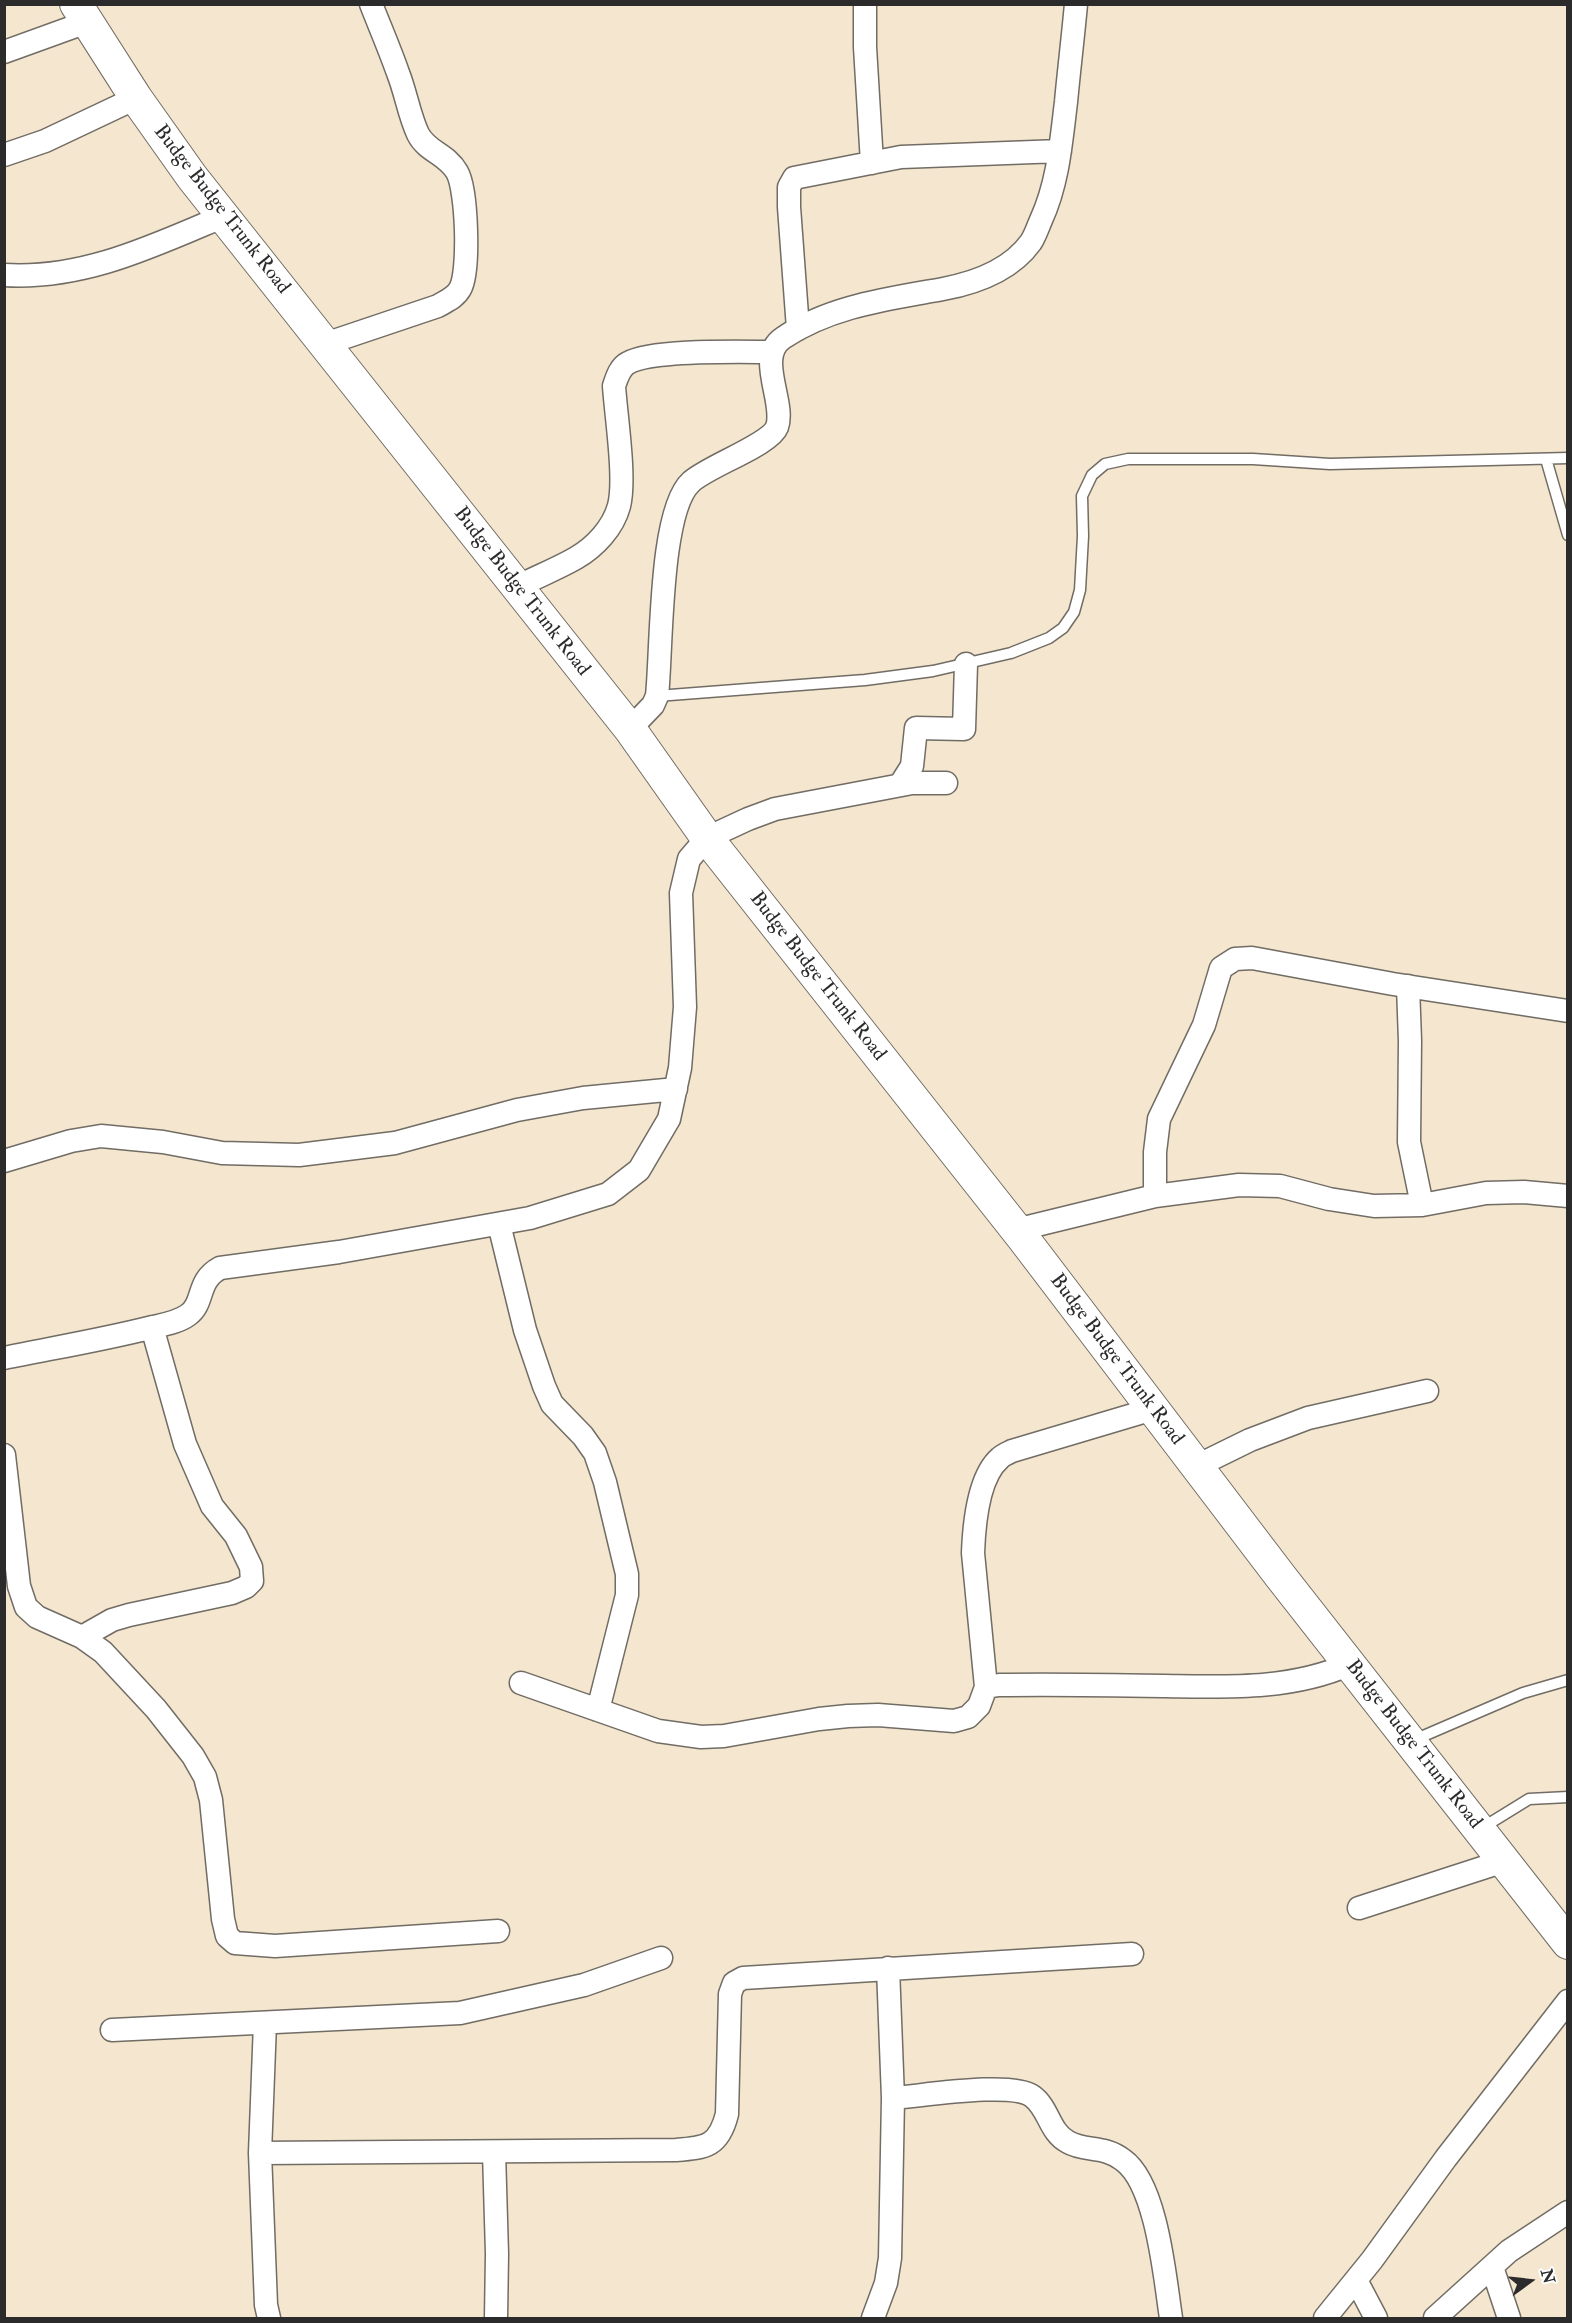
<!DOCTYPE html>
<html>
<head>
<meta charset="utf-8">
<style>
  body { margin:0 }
  #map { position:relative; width:1572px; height:2323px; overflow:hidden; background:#f4e6cf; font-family:"IM FELL Double Pica",serif }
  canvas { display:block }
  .frame { position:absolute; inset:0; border:6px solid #2b2b2b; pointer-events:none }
  .north { position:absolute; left:1500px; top:2251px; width:60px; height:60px; -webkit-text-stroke:4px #fff; paint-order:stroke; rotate:75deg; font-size:16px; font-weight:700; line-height:24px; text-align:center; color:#2b2b2b }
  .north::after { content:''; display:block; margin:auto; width:21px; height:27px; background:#2b2b2b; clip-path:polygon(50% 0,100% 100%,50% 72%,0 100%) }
</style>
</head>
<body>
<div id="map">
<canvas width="1572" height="2323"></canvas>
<div class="frame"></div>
<div class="north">N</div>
</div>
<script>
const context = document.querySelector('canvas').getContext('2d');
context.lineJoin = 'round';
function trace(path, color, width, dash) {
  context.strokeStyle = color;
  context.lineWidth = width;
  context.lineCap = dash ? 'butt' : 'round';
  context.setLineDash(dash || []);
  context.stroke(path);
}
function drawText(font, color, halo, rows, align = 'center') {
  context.font = font + ' "IM FELL Double Pica",serif';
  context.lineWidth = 4.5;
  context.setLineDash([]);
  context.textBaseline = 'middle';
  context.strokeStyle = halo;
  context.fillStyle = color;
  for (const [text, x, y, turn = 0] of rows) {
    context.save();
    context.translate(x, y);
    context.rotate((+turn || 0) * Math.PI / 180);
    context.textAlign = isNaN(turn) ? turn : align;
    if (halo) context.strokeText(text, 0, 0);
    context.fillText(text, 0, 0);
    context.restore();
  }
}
const service = new Path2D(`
  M1546,459L1568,535
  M657,696L865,680L933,671L1011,653L1049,638L1063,628L1074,612L1080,590L1083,536L1082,496L1092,475L1105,464L1128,459H1253L1330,464L1568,458
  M1414,1740L1523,1693L1568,1680
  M1482,1828L1529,1799L1568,1797`);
const minor = new Path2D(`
  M865,4V47L872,163
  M4,52L87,22
  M4,155L45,141L136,98
  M4,275C83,280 153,246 224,216
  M798,329L789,207V187L794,178L901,157L1060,151
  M325,344L438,306C446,301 455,298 460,289C470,272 467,189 457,172C447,154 427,152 418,134C409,115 406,93 398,73C390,50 380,27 371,4
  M517,587C536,577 557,569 576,558C595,547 613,528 619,506C626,479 616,416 614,386C617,377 620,367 628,363C652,349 742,352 772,352
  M630,729L653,705L657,696C662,650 659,511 691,482C708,466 770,445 777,427C786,402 755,357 783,338C830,306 888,299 943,289C975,283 1011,270 1031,242C1035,236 1038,227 1041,220C1058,183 1061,143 1066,102C1069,70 1073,37 1076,4
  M900,785L912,766L916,728L964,729L966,664
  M1408,986L1410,1041L1409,1142L1422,1205
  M4,1161L71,1141L101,1136L163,1142L222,1153L299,1155L395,1143L517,1110L583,1098L676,1089
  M1155,1196V1152L1159,1119L1204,1025L1221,968L1235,959L1252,958L1393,984L1568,1011
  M499,1224L525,1330L544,1386L552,1404L583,1436L595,1453L605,1482L627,1574V1595L598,1710
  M1016,1230L1155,1196L1239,1185L1280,1186L1329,1199L1374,1206L1422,1205L1486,1193L1524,1192L1568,1196
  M4,1358C53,1348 101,1340 149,1328C161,1325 177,1323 188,1315C205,1303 196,1281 220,1268L339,1252L530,1218L608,1194L639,1170L669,1119L680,1068L685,1007L681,893L689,859L707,838L748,819L775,809L912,783H946
  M4,1455L19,1586L26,1607L37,1617L82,1637L103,1652L156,1709L193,1756L205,1777L211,1800L223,1919L227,1936L235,1943L275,1946L498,1931
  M1197,1466L1250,1440L1308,1418L1427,1391
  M82,1637L112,1620L129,1615L232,1593L246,1587L252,1581L251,1567L236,1536L212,1506L185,1444L152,1327
  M521,1683L658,1731L701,1737L724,1736L819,1719L848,1716L878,1715L954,1721L968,1717L979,1706L986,1687L999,1685C1054,1684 1109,1685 1165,1686C1228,1687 1291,1690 1350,1664
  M986,1687L973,1553C974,1526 978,1477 1000,1458C1003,1455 1008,1453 1012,1451L1153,1409
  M1359,1908L1504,1861
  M265,2023L260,2153L266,2305L269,2318
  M112,2030L460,2013L584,1985L661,1958
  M893,2098C922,2096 1011,2081 1032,2096C1049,2108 1049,2132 1068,2142C1085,2152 1104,2145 1123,2160C1157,2184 1165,2279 1171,2318
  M494,2152L497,2254L496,2318
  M260,2153L676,2150C706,2148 719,2146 727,2114L730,1994L734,1983L743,1978L1132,1954
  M1492,2267L1509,2318
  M1356,2280L1376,2318
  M873,2318L886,2283L890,2258L893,2098L888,1968
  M1325,2318L1372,2260L1446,2158L1568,2001
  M1435,2318L1509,2251L1568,2212`);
const secondary = new Path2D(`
  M76,4L136,98L192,177L630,729L707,838L1023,1238L1281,1577L1568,1943`);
trace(service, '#716c64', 13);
trace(minor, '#716c64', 25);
trace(secondary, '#716c64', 34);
trace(service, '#fff', 10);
trace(minor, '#fff', 22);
trace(secondary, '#fff', 32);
drawText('20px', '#2b2b2b', '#fff', [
  ["Budge Budge Trunk Road",221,210,52],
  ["Budge Budge Trunk Road",521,592,52],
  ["Budge Budge Trunk Road",817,977,52],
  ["Budge Budge Trunk Road",1116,1360,53],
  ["Budge Budge Trunk Road",1413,1745,52]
]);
</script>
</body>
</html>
